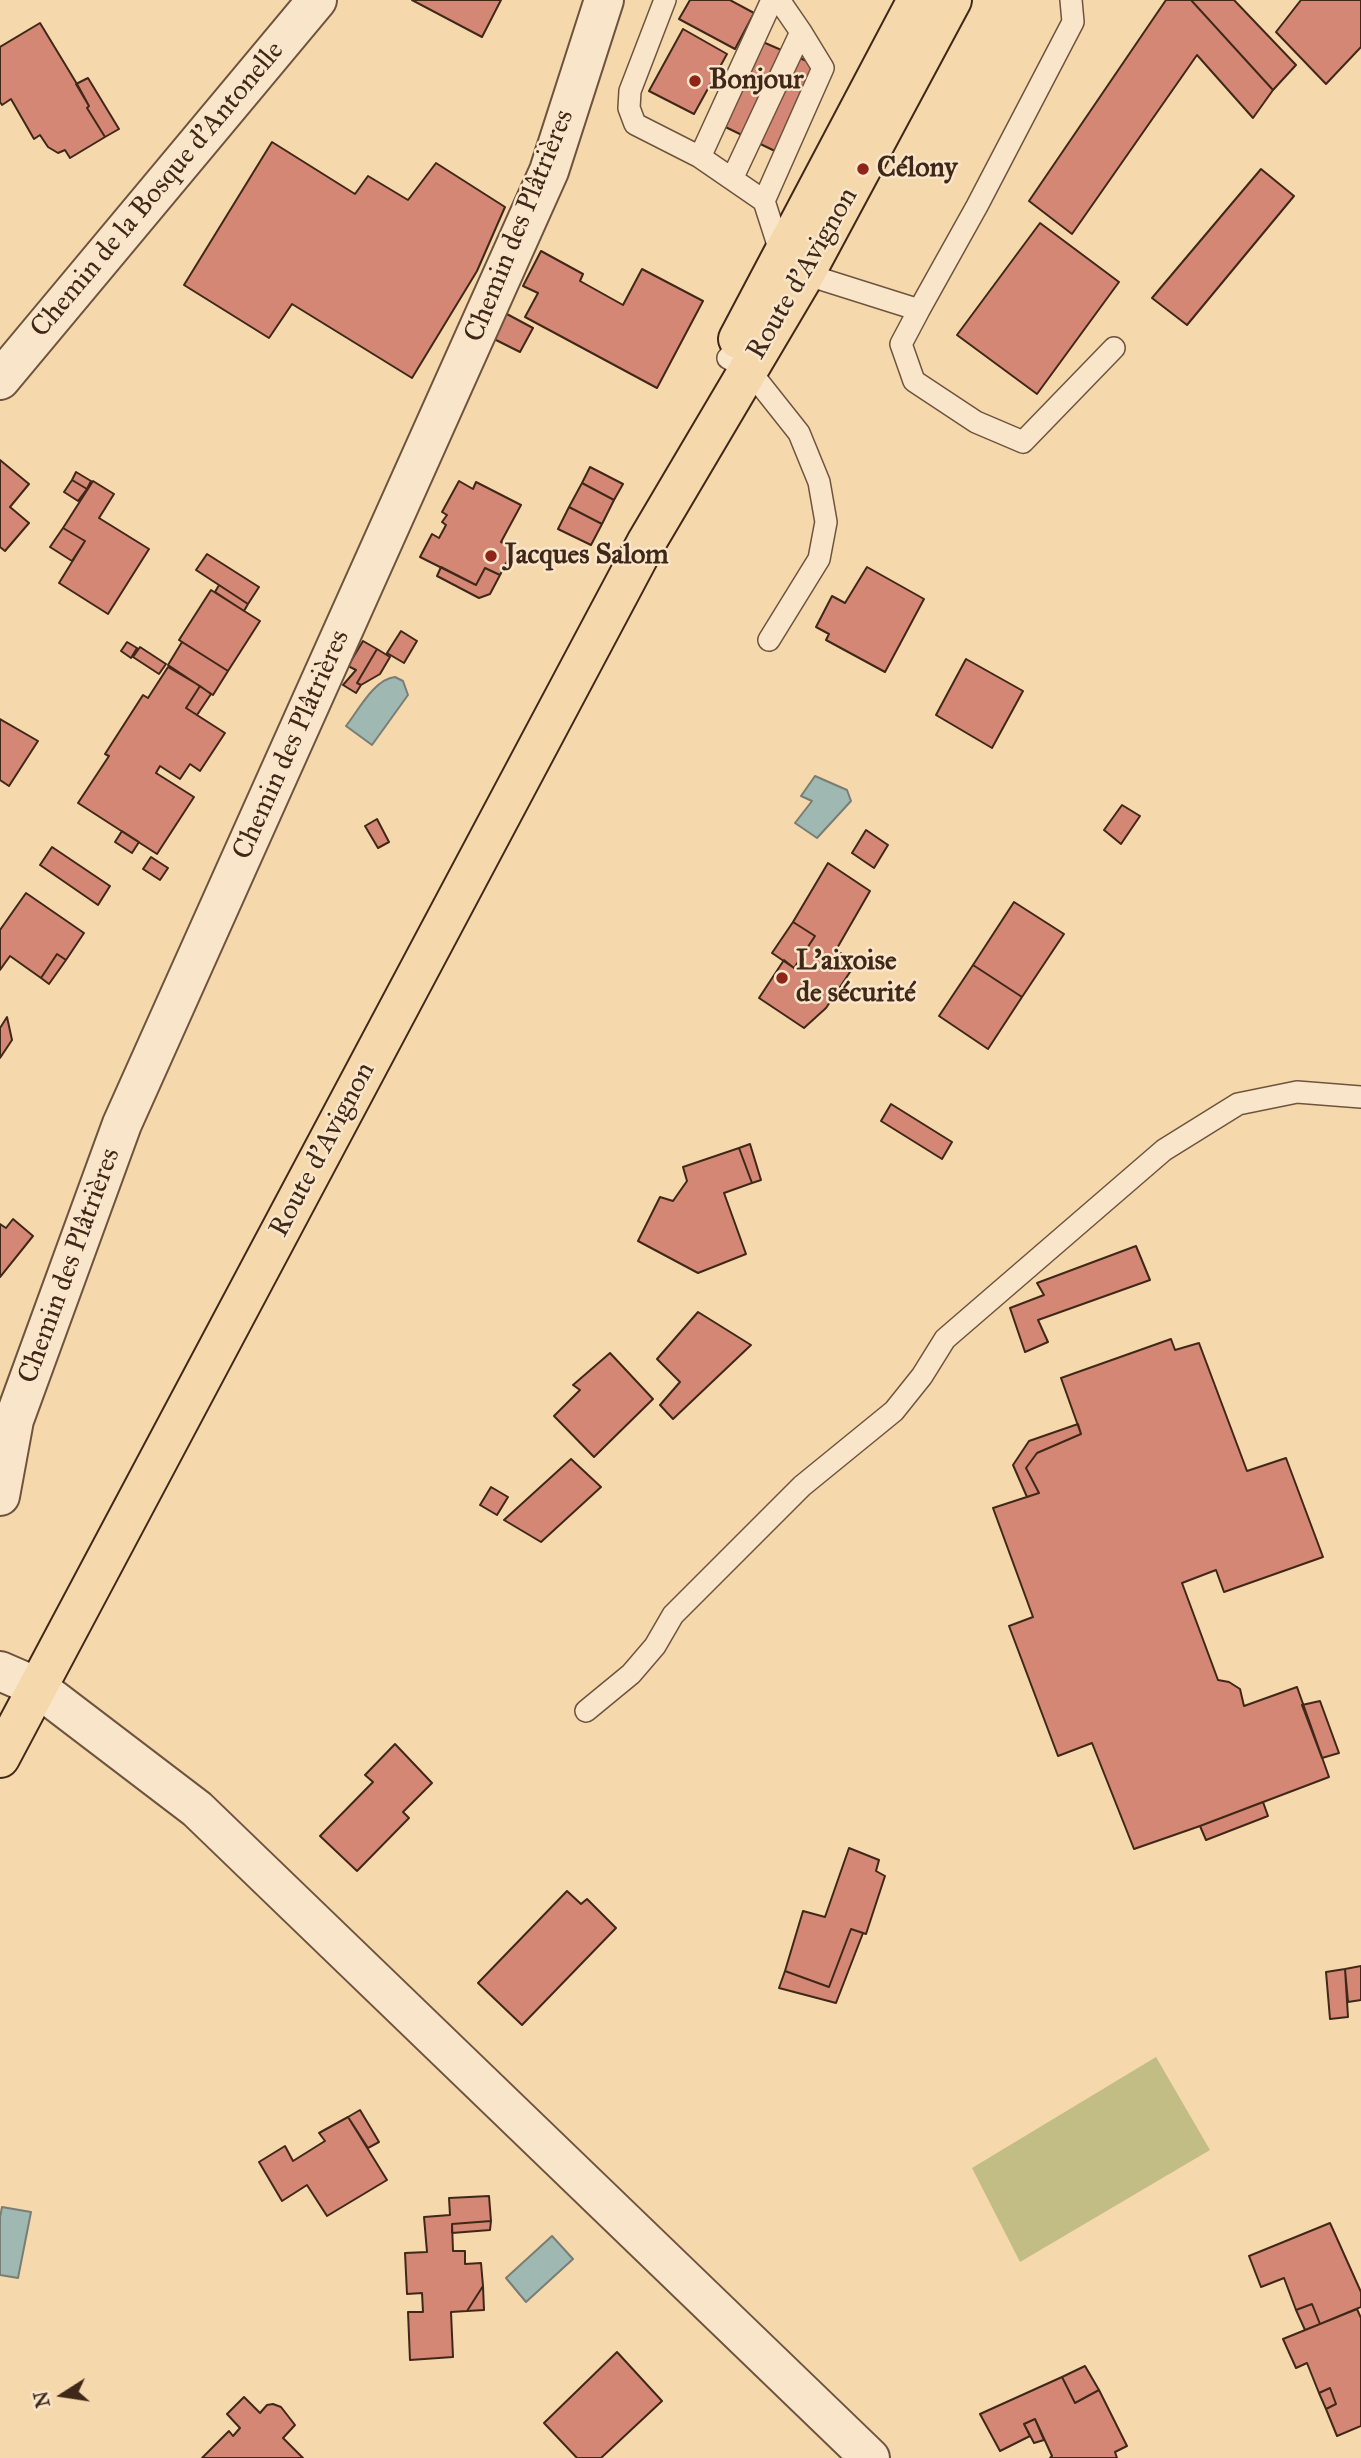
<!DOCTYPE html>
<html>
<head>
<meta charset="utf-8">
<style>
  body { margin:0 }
  #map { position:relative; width:1361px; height:2458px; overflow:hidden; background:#f6d8ad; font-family:"IM FELL Great Primer",serif }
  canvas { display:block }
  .north { position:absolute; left:28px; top:2360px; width:70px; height:70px; -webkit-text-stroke:5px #f9e6ca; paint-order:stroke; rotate:258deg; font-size:19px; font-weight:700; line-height:28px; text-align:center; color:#402819 }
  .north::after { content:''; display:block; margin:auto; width:24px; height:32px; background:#402819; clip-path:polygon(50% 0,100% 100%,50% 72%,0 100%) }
</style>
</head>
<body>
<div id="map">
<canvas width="1361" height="2458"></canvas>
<div class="north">N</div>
</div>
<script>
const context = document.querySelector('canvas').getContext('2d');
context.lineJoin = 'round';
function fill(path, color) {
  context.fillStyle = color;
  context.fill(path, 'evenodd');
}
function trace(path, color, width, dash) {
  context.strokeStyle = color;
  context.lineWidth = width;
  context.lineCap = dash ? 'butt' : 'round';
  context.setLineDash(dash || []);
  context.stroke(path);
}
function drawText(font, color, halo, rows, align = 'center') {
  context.font = font + ' "IM FELL Great Primer",serif';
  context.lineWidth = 5;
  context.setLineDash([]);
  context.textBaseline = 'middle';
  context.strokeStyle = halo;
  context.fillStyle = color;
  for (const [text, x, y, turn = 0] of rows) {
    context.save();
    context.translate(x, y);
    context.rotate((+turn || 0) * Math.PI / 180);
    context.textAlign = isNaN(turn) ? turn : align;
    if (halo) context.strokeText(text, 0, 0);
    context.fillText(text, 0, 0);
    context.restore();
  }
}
fill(new Path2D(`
  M1156,2057L1210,2150L1020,2262L972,2168Z`), '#c2bd85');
const water = new Path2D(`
  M395,677L403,681L408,695L372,745L346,726C358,711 374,679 395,677Z
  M815,776L847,790L851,801L817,838L795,823L812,801L801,796Z
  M2,2207L31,2212L18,2278L0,2275V2217Z
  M552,2236L573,2259L526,2302L506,2278Z`);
fill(water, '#9fb8b2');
trace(water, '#797e75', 2);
const building = new Path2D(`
  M412,0H501L482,37Z
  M690,0H730L754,13L735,49L679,19Z
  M1166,0H1191L1273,90L1253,118L1197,55L1072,234L1029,201Z
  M1191,0H1234L1296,65L1273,90Z
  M1301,0H1361V47L1326,84L1276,32Z
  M40,23L77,84L89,106L87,108L105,137L70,158L65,150L58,153L48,147L40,135L34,139L11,99L2,105L0,102V47Z
  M683,29L727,54L694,114L649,91Z
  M756,39L825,69L781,154L711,120Z
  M88,78L119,129L105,137L87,108L89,106L76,84Z
  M272,142L355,194L368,176L408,200L436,163L505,207L477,271L412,378L292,304L269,338L184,285Z
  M1261,169L1294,196L1187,325L1152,298Z
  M1040,223L1119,282L1037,394L957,335Z
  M541,251L583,274L580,281L623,305L642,269L703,301L657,388L525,317L538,293L523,286Z
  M505,313L533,328L520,352L492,338Z
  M0,460L29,484L10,507L29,523L5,551L0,547Z
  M590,467L623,484L614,500L582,483Z
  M76,472L91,481L87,489L72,480Z
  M72,480L87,489L78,501L64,492Z
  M93,481L114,494L99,518L149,549L108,614L59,583L85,541L63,528Z
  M459,481L473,489L476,482L521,505L501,542L514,548L500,575L485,568L476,585L420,557L432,534L439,538L446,525L442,522L447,515L442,512Z
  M582,483L614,500L602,524L569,507Z
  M569,507L602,524L591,545L558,529Z
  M63,528L85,541L72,561L50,547Z
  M207,554L259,587L248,604L196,570Z
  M441,567L476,585L485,568L500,575L490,594L479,598L437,576Z
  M867,567L924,599L885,672L826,640L829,634L816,627L832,596L845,603Z
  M219,585L248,604L244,611L215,592Z
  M211,590L260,621L228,671L179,640Z
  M401,631L417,641L404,663L387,653Z
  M363,641L377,649L357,683L361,685L356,693L343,685L356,670L348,666Z
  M127,642L137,648L131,658L121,651Z
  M182,642L228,671L213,695L168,665Z
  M140,647L166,664L159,674L133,657Z
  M377,649L390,657L380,674L361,685L357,683Z
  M966,659L1023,691L992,748L936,715Z
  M168,667L200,686L186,708L225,733L200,771L190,764L180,779L160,766L156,773L194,797L157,854L78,803L109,756L105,754L143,695L148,698Z
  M200,686L211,694L197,715L186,708Z
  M0,719L38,741L9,786L0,780Z
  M1122,805L1140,816L1121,844L1104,830Z
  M377,819L389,842L378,848L365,826Z
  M866,830L888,845L874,868L852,853Z
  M122,831L139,842L132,853L115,842Z
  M52,847L110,886L98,905L40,865Z
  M151,857L168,868L160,880L143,869Z
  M828,863L870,891L836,950L856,963L826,1008L804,1028L759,998L784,960L794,968L815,936L793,922Z
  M26,893L84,933L66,960L57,954L41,978L10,956L0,970V930Z
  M1014,902L1064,934L1022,997L973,965Z
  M793,922L815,936L794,968L772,953Z
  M57,954L66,960L49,984L41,978Z
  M973,965L1022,997L988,1049L939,1016Z
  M7,1017L12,1040L0,1058V1028Z
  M891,1104L952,1142L942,1159L881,1121Z
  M750,1144L761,1180L752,1183L739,1148Z
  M739,1148L752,1183L724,1193L746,1254L698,1273L638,1241L660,1197L673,1201L687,1181L683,1167Z
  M13,1219L33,1236L0,1277V1224L6,1228Z
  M1136,1246L1150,1280L1038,1320L1048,1342L1025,1352L1010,1308L1044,1295L1037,1283Z
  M698,1312L751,1345L673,1419L660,1405L680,1382L657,1359Z
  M1171,1339L1175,1350L1199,1343L1247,1471L1286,1458L1323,1557L1224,1592L1216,1570L1182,1583L1218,1680L1229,1682L1240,1689L1244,1706L1297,1687L1329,1777L1200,1826L1134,1849L1092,1743L1058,1756L1009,1626L1033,1617L993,1508L1039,1493L1026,1468L1037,1453L1081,1434L1061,1378Z
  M610,1353L653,1399L594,1457L554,1416L580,1390L573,1385Z
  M1078,1424L1081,1434L1037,1453L1026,1468L1039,1493L1027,1497L1013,1465L1029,1441Z
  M571,1459L601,1487L541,1542L504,1520Z
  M491,1487L508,1497L497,1515L480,1505Z
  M1320,1701L1339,1753L1322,1758L1302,1705Z
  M395,1744L432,1783L403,1812L409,1818L357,1871L320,1836L373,1782L365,1775Z
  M1263,1802L1268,1816L1206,1840L1200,1826Z
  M849,1848L879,1860L876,1871L885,1876L866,1934L851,1929L829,1987L785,1971L803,1911L825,1917Z
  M567,1891L581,1904L587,1899L616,1928L522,2025L478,1983Z
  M851,1929L863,1933L836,2003L779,1988L785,1971L829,1987Z
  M1361,1966V2000L1348,2002L1345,1969Z
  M1345,1969L1348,2017L1330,2019L1326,1972Z
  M360,2110L379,2142L368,2148L348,2117Z
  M348,2117L387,2180L327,2216L307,2185L282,2201L259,2162L285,2146L293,2161L325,2141L319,2133Z
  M489,2196L491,2221L452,2224L453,2251H465V2264L481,2263L483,2286L467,2311L451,2312L453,2357L410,2360L408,2312H423L422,2293L407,2294L405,2253L427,2252L424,2217L450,2215L449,2198Z
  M491,2221L490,2230L452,2233V2224Z
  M1330,2223L1361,2292V2307L1320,2324L1312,2304L1296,2310L1284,2278L1261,2287L1249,2256Z
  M483,2286L484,2310L467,2311Z
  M1312,2304L1320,2324L1305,2330L1296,2310Z
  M1357,2309L1361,2318V2426L1337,2436L1326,2409L1336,2404L1330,2388L1319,2393L1307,2363L1296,2368L1283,2339Z
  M617,2352L662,2401L601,2458H577L544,2423Z
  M1085,2366L1099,2390L1075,2403L1062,2377Z
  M1062,2377L1075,2403L1099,2390L1127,2446L1115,2452L1117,2458H1050L1052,2456L1035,2419L1024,2424L1030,2436L1000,2451L980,2414Z
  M1330,2388L1336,2404L1326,2409L1319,2393Z
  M244,2397L260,2413L267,2405L273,2404L281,2407L295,2425L283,2438L303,2458H202L229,2431L233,2436L240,2428L227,2414Z
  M1035,2419L1044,2440L1034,2443L1024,2424Z`);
fill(building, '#d38774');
trace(building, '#402819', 2);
const lane = new Path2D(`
  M665,0L630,91L629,108L635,124L700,157
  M772,0L700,157L764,201L782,257L805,274L919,310L977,206L1073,22L1071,0
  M732,179L801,32L779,0
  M764,201L823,68L801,32
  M919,310L901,344L914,381L976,422L1023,442L1114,348
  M728,358L749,370L799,433L819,482L826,522L819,559L769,640
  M586,1711L631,1674L655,1646L673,1615L802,1486L894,1411L922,1376L945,1339L1164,1150L1238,1104L1297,1092L1361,1097`);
const street = new Path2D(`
  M0,380L317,0
  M0,1496L14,1420L122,1124L549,171L604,0
  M0,1671L37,1687L197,1809L870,2458`);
const primary = new Path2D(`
  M738,339L917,0
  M0,1758L646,543L805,274L952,0`);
trace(lane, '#6e543e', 24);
trace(street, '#6e543e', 42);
trace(primary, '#402819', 42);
trace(lane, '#f9e6ca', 21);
trace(street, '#f9e6ca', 38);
trace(primary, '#f6d8ad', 38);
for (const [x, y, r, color] of [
  [695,81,7,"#8f2418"],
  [863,169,7,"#8f2418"],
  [491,556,7,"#8f2418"],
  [782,978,7,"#8f2418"]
]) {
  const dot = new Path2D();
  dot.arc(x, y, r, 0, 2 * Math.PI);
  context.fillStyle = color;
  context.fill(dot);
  trace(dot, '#f9e6ca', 2.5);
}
drawText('bold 28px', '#402819', '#f9e6ca', [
  ["Bonjour",709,81],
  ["Célony",877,169],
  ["Jacques Salom",505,556],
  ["L'aixoise",796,962],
  ["de sécurité",796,994]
], 'left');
drawText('28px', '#402819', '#f9e6ca', [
  ["Chemin de la Bosque d'Antonelle",158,190,-50],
  ["Chemin des Plâtrières",520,226,-68],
  ["Route d'Avignon",803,274,-60],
  ["Chemin des Plâtrières",292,745,-66],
  ["Route d'Avignon",323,1150,-62],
  ["Chemin des Plâtrières",70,1266,-70]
]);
</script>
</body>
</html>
